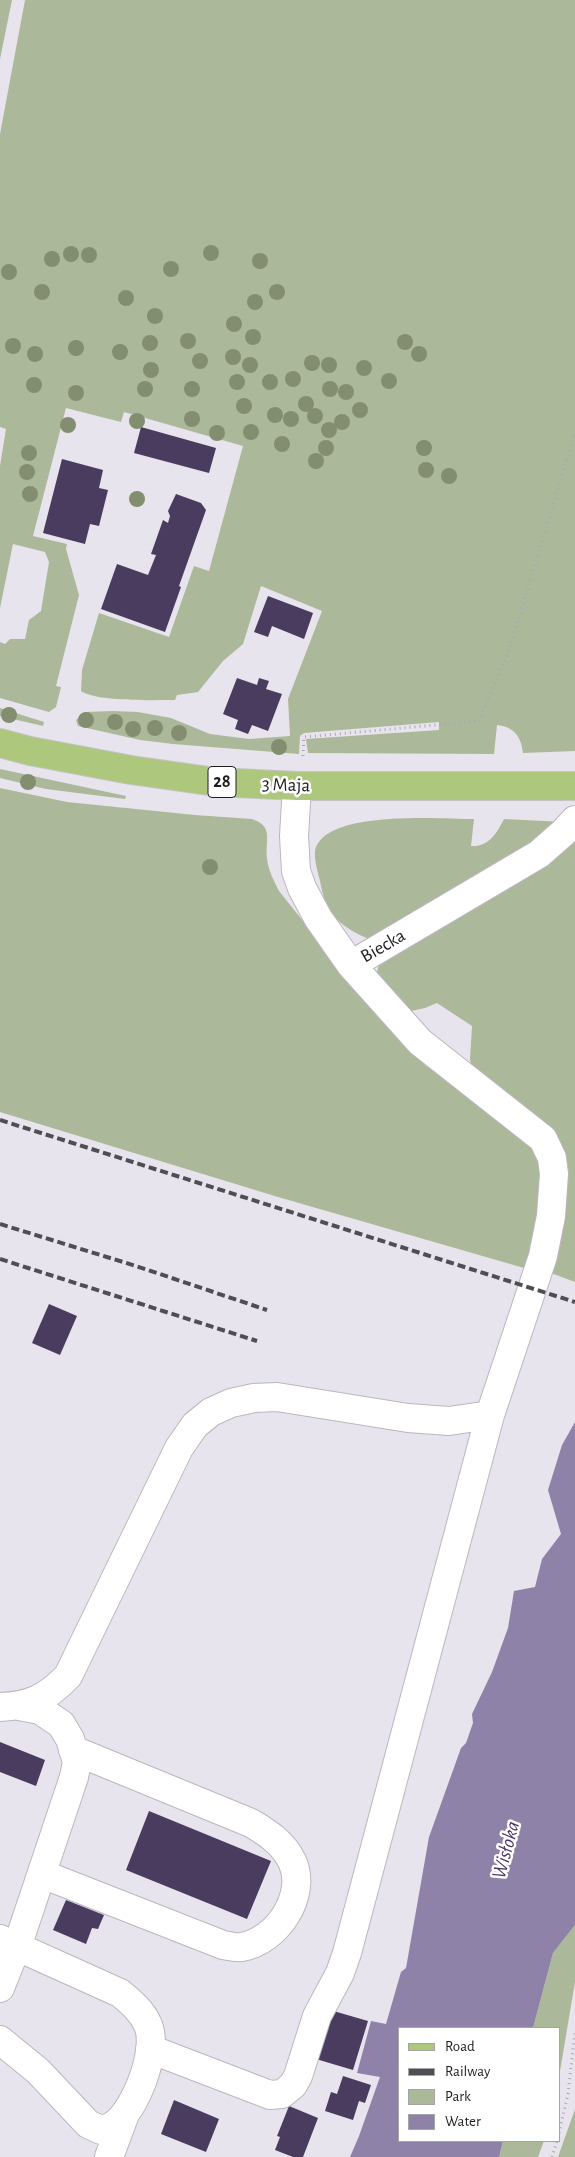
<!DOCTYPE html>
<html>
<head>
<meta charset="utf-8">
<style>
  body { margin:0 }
  #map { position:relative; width:575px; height:2157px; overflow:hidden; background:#e7e4ed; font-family:"Alegreya Sans",sans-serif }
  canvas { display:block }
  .legend { position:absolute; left:398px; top:2027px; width:162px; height:115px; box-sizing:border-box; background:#fff; border:1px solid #a5a5a6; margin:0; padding:6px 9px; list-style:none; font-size:15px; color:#1e1d20 }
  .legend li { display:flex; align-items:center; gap:10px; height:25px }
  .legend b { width:25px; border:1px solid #a5a5a6 }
</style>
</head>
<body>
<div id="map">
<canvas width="575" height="2157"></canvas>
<ul class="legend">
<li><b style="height:6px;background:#adc87c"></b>Road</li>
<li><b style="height:6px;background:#4f4e52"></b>Railway</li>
<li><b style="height:14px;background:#abb99a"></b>Park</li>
<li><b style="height:14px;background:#8f82a8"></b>Water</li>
</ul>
</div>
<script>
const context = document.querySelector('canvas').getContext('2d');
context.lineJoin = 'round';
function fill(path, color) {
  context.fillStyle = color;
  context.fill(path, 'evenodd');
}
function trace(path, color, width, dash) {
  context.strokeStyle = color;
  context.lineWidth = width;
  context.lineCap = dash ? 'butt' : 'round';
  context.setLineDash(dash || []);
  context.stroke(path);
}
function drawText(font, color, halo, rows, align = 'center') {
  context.font = font + ' "Alegreya Sans",sans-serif';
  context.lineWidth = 5;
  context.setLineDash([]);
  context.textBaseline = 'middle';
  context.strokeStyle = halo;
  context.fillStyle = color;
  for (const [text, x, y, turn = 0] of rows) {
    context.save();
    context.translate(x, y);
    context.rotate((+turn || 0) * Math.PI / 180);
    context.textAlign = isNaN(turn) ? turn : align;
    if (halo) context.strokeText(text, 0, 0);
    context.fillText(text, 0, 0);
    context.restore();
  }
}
fill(new Path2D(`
  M0,0H12L0,59Z
  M25,0H575V751L523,753C521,736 514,727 497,725L494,754L308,753L306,739L439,730V722L304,733L300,736L299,754L173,744L140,740L78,726L76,720L85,712L113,711L138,712L171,718L210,734L249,739L290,736L288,699L322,611L261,586L243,644L223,661L198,692L177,695L175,700C154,700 97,702 81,691L82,670L99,613L169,637L194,566L209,571L243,446L124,412L121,422L66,408L33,536L67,544L66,549L79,595L56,686L61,687L56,707L49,712L0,698V642L5,644L10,639H25L29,620L41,611L49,562L45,552L13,544L0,608V466L6,429L0,427V134Z
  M0,708L44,722L43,726L0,716Z
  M0,769L126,796L125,799L46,789L0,778Z
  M0,788L67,802L195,815L252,819C274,826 265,840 267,858C268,870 274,881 279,891L394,1035L426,1066L526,1131L545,1162L531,1270L278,1197L0,1112Z
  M474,819L471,846C489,847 497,833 504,819L564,822L548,841L371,940C341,927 326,916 320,881C318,873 314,859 315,851C323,809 442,819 474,819Z
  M575,832V1282L551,1273L565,1188L473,1074L470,1059L472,1026L437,1003L425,1008L411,1011L379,982L377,972L382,954Z
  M575,1925V1982L559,2077V2028H533L553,1953Z
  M575,2109V2157H558Z
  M503,2141H544L538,2157H499Z`), '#abb99a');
fill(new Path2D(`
  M575,1422V1925L553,1953L533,2028H399V2141H503L499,2157H350L359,2136L380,2077L357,2073L371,2021L386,2024L401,1972L406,1968L429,1837L461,1748L466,1743L473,1723L472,1714L492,1672L508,1628L514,1591L535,1587L542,1559L561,1534L548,1490L562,1445Z`), '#8f82a8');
fill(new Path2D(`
  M141,427L216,448L209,473L134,453Z
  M62,459L103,470L99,488L108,490L99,526L90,524L85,544L43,533Z
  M176,494L201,503L206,510L179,586L181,587L165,632L101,609L117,564L148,575L156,555L151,554L163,520L168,523L170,516L168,511Z
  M268,596L313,613L304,639L272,626L268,637L254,632Z
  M237,678L257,685L259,678L269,681L266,689L282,694L268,731L252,725L248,734L235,729L238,720L223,714Z
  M49,1304L77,1316L60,1355L32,1343Z
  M0,1742L45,1760L36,1786L0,1772Z
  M149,1811L271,1861L247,1919L126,1870Z
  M66,1900L104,1915L98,1929L92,1928L86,1944L53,1930Z
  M330,2010L368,2021L353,2070L316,2059Z
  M343,2076L371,2085L365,2103L359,2101L353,2120L325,2111L331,2092L337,2094Z
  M174,2100L219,2119L206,2152L161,2134Z
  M289,2106L318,2118L303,2157H293L275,2150L280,2137L277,2136Z`), '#493c5e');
const minor = new Path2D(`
  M351,965L539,854L564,832L575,820
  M0,1707C30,1706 47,1698 68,1676L179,1448L195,1425L211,1412L231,1403L254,1398L277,1397L408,1418L449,1421L490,1415
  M42,1874L223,1945C229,1946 236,1948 242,1947C277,1941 308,1895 292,1861C283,1843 268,1833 251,1823L73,1750
  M0,1939L120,1993C131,2002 142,2011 148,2025C159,2049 135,2113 112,2126C109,2128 104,2129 101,2130L88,2124L38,2071L0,2040
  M0,1988L20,1938L74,1777L77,1762L70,1739L61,1724L40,1710L19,1706
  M150,2049L270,2095L282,2094L293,2085L298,2076L317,2016L340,1973L347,1953L490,1415L543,1256L551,1216L554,1174L552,1158L543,1139L420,1042L351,965L318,918L302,888L296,871L294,836L297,786
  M109,2157L125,2114`);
const major = new Path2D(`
  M0,743L30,751L131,770L216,782L297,786H575`);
trace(minor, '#bab7bf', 30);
trace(major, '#c4c4c5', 30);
trace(new Path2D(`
  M303,756L304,737L479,721L510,647L575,433
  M559,2133L568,2094L575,2032
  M552,2157L557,2141`), '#aaa8af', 3, [1, 4]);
trace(minor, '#fff', 28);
trace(major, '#adc87c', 28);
trace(new Path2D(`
  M0,1120L575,1302
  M0,1224L136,1266L267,1310
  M0,1259L257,1341`), '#4f4e52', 4, [8, 4]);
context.fillStyle = '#838e70';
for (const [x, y] of [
  [211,253],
  [71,254],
  [89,255],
  [52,259],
  [260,261],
  [171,269],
  [9,272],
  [42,292],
  [277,292],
  [126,298],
  [255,302],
  [155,316],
  [234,324],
  [253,337],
  [188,341],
  [405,342],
  [150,343],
  [13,346],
  [76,348],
  [120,352],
  [35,354],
  [419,354],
  [233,357],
  [200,361],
  [312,363],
  [250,365],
  [329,365],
  [364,368],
  [151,370],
  [293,379],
  [389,381],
  [237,382],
  [270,382],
  [34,385],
  [145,389],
  [192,389],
  [330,389],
  [346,392],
  [76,393],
  [306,404],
  [244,406],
  [360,410],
  [275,415],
  [315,416],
  [192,419],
  [291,419],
  [137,421],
  [342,422],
  [68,425],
  [329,430],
  [251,432],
  [217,433],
  [282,444],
  [326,448],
  [424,448],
  [29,453],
  [316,461],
  [426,470],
  [27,472],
  [449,476],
  [30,494],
  [137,499],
  [9,715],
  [86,720],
  [115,722],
  [155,728],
  [133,729],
  [179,733],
  [279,747],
  [28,782],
  [210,867]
]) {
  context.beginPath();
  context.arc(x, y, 8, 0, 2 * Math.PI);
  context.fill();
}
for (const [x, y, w] of [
  [222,782,28]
]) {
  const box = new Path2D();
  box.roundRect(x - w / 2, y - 15.5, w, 31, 4);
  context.fillStyle = '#fff';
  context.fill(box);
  trace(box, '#1e1d20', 1);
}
drawText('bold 18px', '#1e1d20', null, [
  ["28",222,782]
]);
drawText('19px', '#1e1d20', '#fff', [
  ["3 Maja",286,785,2],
  ["Biecka",383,946,-30]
]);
drawText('italic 20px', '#473366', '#fff', [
  ["Wisłoka",506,1850,-75]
]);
</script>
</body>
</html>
